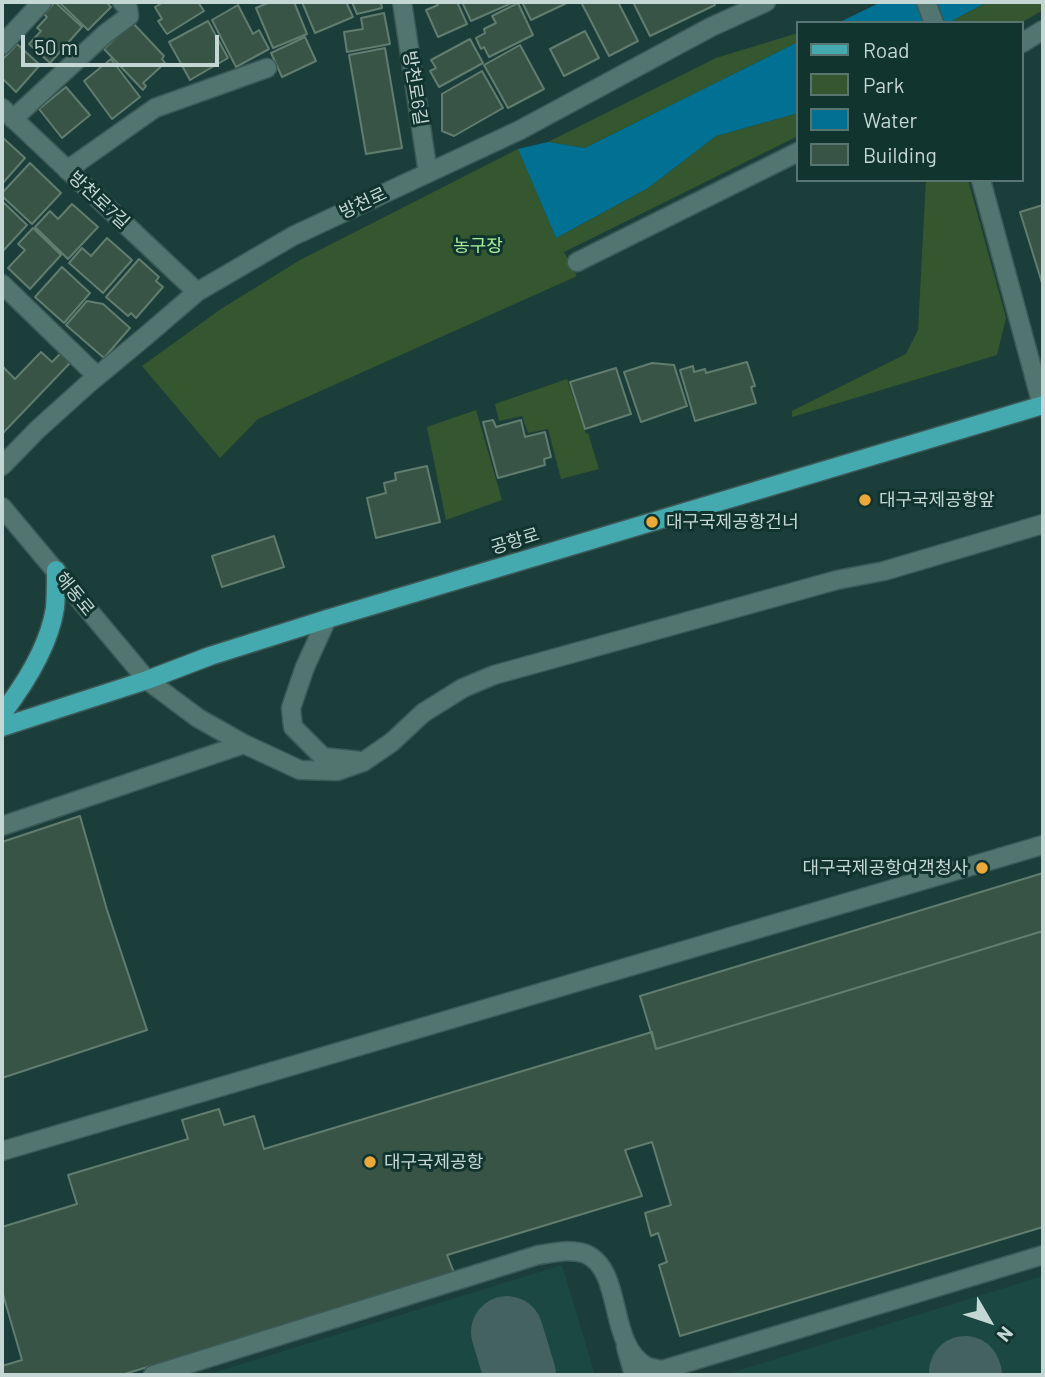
<!DOCTYPE html>
<html>
<head>
<meta charset="utf-8">
<style>
  body { margin:0 }
  #map { position:relative; width:1045px; height:1377px; overflow:hidden; background:#1c3e3a; font-family:Barlow,sans-serif }
  canvas { display:block }
  .frame { position:absolute; inset:0; border:4px solid #c5d7d4; pointer-events:none }
  .legend { position:absolute; left:796px; top:21px; width:228px; height:161px; box-sizing:border-box; background:#11342f; border:2px solid #597571; margin:0; padding:9px 12px; list-style:none; font-size:21px; color:#c5d7d4 }
  .legend li { display:flex; align-items:center; gap:14px; height:35px }
  .legend b { width:35px; border:2px solid #597571 }
  .north { position:absolute; left:954px; top:1286px; width:70px; height:70px; -webkit-text-stroke:5px #11342f; paint-order:stroke; rotate:129deg; font-size:19px; font-weight:700; line-height:28px; text-align:center; color:#c5d7d4 }
  .north::after { content:''; display:block; margin:auto; width:24px; height:32px; background:#c5d7d4; clip-path:polygon(50% 0,100% 100%,50% 72%,0 100%) }
  .scale { position:absolute; left:21px; top:35px; width:198px; height:32px; box-sizing:border-box; border:4px solid #c5d7d4; border-top:0; padding-left:9px; font-size:21px; line-height:24px; white-space:nowrap; color:#c5d7d4; -webkit-text-stroke:5px #11342f; paint-order:stroke }
</style>
</head>
<body>
<div id="map">
<canvas width="1045" height="1377"></canvas>
<div class="frame"></div>
<ul class="legend">
<li><b style="height:9px;background:#45a9b0"></b>Road</li>
<li><b style="height:19px;background:#35572f"></b>Park</li>
<li><b style="height:19px;background:#007193"></b>Water</li>
<li><b style="height:19px;background:#385446"></b>Building</li>
</ul>
<div class="north">N</div>
<div class="scale">50 m</div>
</div>
<script>
const context = document.querySelector('canvas').getContext('2d');
context.lineJoin = 'round';
function fill(path, color) {
  context.fillStyle = color;
  context.fill(path, 'evenodd');
}
function trace(path, color, width, dash) {
  context.strokeStyle = color;
  context.lineWidth = width;
  context.lineCap = dash ? 'butt' : 'round';
  context.setLineDash(dash || []);
  context.stroke(path);
}
function drawText(font, color, halo, rows, align = 'center') {
  context.font = font + ' Barlow,"Noto Sans KR",sans-serif';
  context.lineWidth = 6;
  context.setLineDash([]);
  context.textBaseline = 'middle';
  context.strokeStyle = halo;
  context.fillStyle = color;
  for (const [text, x, y, turn = 0] of rows) {
    context.save();
    context.translate(x, y);
    context.rotate((+turn || 0) * Math.PI / 180);
    context.textAlign = isNaN(turn) ? turn : align;
    if (halo) context.strokeText(text, 0, 0);
    context.fillText(text, 0, 0);
    context.restore();
  }
}
fill(new Path2D(`
  M562,1265L595,1375H206Z
  M1043,1276V1375H724Z`), '#1b4843');
fill(new Path2D(`
  M987,2H1043V10L1021,23H948Z
  M798,33V42L585,148L548,142L716,58Z
  M798,113V136L564,252L577,276L258,419L220,458L142,366L221,309L300,260L518,149L556,238L648,188L716,136Z
  M926,180H968L1006,318L997,355L792,417V411L906,354L918,330Z
  M567,379L586,434L588,433L599,469L561,479L548,429L528,433L522,416L499,421L495,404Z
  M476,410L502,500L446,520L427,427Z`), '#35572f');
fill(new Path2D(`
  M881,2H987L948,23H838Z
  M798,42V113L716,136L648,188L556,238L518,149L548,142L585,148Z`), '#007193');
trace(new Path2D(`
  M507,1332L520,1375
  M965,1372L966,1375`), '#44625f', 72);
const building = new Path2D(`
  M55,2L82,27L50,63L29,44L41,31L37,28L47,17L44,14Z
  M59,2H106L111,7L88,30Z
  M164,2H198L204,11L167,34L158,21L162,19L155,7Z
  M270,2H294L307,34L273,48L256,8Z
  M302,2H346L353,17L315,33Z
  M352,2H381L382,8L357,14Z
  M436,2H457L467,24L438,37L426,10L438,5Z
  M462,2H514L471,21Z
  M522,2H569L531,20Z
  M581,2H618L638,41L609,56Z
  M633,2H714L715,5L650,36Z
  M518,3L533,35L489,57L484,47L481,49L476,38L485,33L484,29L496,23L492,16Z
  M238,5L253,34L259,30L269,49L236,67L212,20Z
  M384,13L390,44L347,52L344,32L363,29L361,18Z
  M208,21L228,58L190,80L169,42Z
  M132,22L164,56L162,59L165,63L143,83L146,86L143,90L104,49Z
  M585,31L599,58L564,76L550,49Z
  M305,37L316,61L282,77L271,53Z
  M470,39L483,63L439,87L430,71L436,68L431,60Z
  M17,44L40,65L16,92L2,78V60Z
  M520,45L544,89L508,108L484,65Z
  M385,48L402,148L366,154L349,55Z
  M111,59L140,97L112,119L84,81Z
  M482,71L503,108L454,136L442,131V94Z
  M66,87L90,115L62,138L39,109Z
  M2,137L25,158L2,184Z
  M30,163L61,193L32,224L2,196V193Z
  M2,201L27,225L2,252Z
  M72,204L98,227L68,259L35,227L50,211L58,219Z
  M1043,205V286L1020,212Z
  M33,228L61,255L30,289L8,268L25,250L18,244Z
  M107,238L132,260L103,293L69,263L82,248L91,256Z
  M139,259L159,277L156,281L163,287L136,318L131,313L128,316L106,297Z
  M62,267L90,293L64,323L35,297Z
  M87,301L103,304L130,328L104,358L66,325Z
  M41,352L52,362L61,353L70,363L2,434V366L15,379Z
  M747,362L755,386L751,387L756,403L695,421L680,370L693,366L694,372L705,369L706,373Z
  M652,363L674,365L687,406L641,422L624,372Z
  M616,368L631,414L585,429L570,382Z
  M493,420L496,427L521,420L525,437L545,432L551,457L544,459L545,465L498,478L483,422Z
  M427,466L440,522L376,538L367,498L386,493L384,483L396,480L395,473Z
  M274,536L284,567L222,587L212,556Z
  M80,816L107,910L147,1030L2,1078V842Z
  M1043,873V931L656,1049L640,996Z
  M1043,931V1227L680,1336L659,1265L667,1262L658,1233L651,1236L645,1213L671,1205L652,1142L625,1150L642,1196L447,1255L455,1275L121,1375H2V1366L22,1360L2,1291V1227L77,1204L68,1175L188,1139L182,1120L219,1109L224,1125L254,1116L264,1149L652,1032L656,1049Z`);
fill(building, '#385446');
trace(building, '#607d6f', 2);
const minor = new Path2D(`
  M402,2L428,173
  M926,2L934,23
  M1022,43L1043,30
  M2,45L42,2
  M2,108L197,292
  M13,119L105,34L129,16L128,8L122,2
  M67,170L155,108L267,68
  M981,180L1042,405
  M577,262L798,152
  M2,284L97,376
  M2,466L37,430L88,384L147,335L197,292L293,236L520,130L711,27L766,2
  M2,507L147,680L198,718L244,744L300,770L337,771L363,762L392,742L423,713L463,688L494,675L837,580L884,571L1043,524
  M327,619L305,667L291,708L293,727L323,757L360,761
  M2,826L244,744
  M2,1151L1043,845
  M626,1347L634,1375
  M153,1375L538,1255C553,1253 571,1248 586,1254C624,1271 607,1344 646,1366C651,1368 657,1369 662,1370L1043,1255`);
const major = new Path2D(`
  M2,714C25,684 49,647 55,608C56,596 56,583 56,570
  M2,727L147,680L210,656L327,619L1043,405`);
trace(minor, '#3c5a57', 21);
trace(major, '#3c5a57', 21);
trace(minor, '#52756f', 18);
trace(major, '#45a9b0', 18);
for (const [x, y, r, color] of [
  [865,500,7,"#eba93a"],
  [652,522,7,"#eba93a"],
  [982,868,7,"#eba93a"],
  [370,1162,7,"#eba93a"]
]) {
  const dot = new Path2D();
  dot.arc(x, y, r, 0, 2 * Math.PI);
  context.fillStyle = color;
  context.fill(dot);
  trace(dot, '#11342f', 2.5);
}
drawText('18px', '#c5d7d4', '#11342f', [
  ["방천로6길",415,88,81],
  ["방천로7길",99,200,43],
  ["방천로",363,203,-25],
  ["공항로",515,541,-17],
  ["해동로",75,594,51]
]);
drawText('18px', '#a7ed9c', '#11342f', [
  ["농구장",478,246]
]);
drawText('18px', '#c5d7d4', '#11342f', [
  ["대구국제공항앞",879,500],
  ["대구국제공항건너",666,522],
  ["대구국제공항여객청사",968,868,"right"],
  ["대구국제공항",384,1162]
], 'left');
</script>
</body>
</html>
